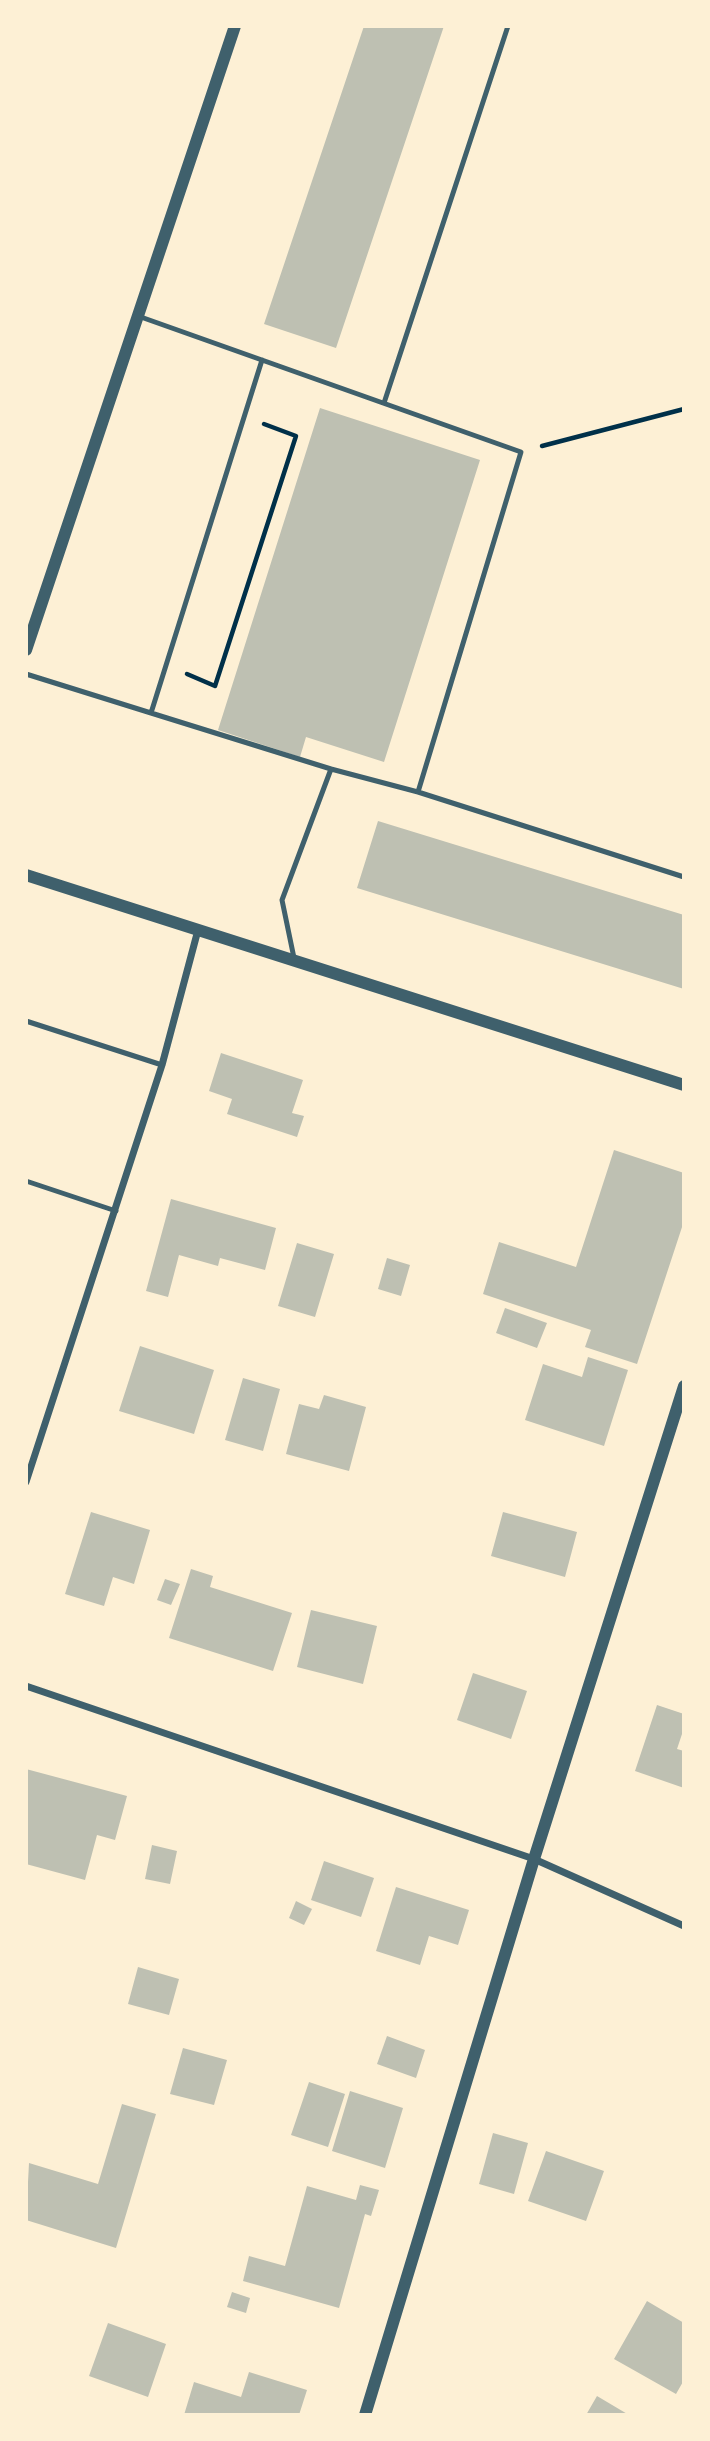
<!DOCTYPE html>
<html>
<head>
<meta charset="utf-8">
<style>
  body { margin:0 }
  #map { position:relative; width:710px; height:2441px; overflow:hidden; background:#fdf0d5; font-family:"PT Sans Narrow",sans-serif }
  canvas { display:block }
  .frame { position:absolute; inset:0; border:28px solid #fdf0d5; pointer-events:none }
</style>
</head>
<body>
<div id="map">
<canvas width="710" height="2441"></canvas>
<div class="frame"></div>
</div>
<script>
const context = document.querySelector('canvas').getContext('2d');
context.lineJoin = 'round';
function fill(path, color) {
  context.fillStyle = color;
  context.fill(path, 'evenodd');
}
function trace(path, color, width, dash) {
  context.strokeStyle = color;
  context.lineWidth = width;
  context.lineCap = dash ? 'butt' : 'round';
  context.setLineDash(dash || []);
  context.stroke(path);
}
fill(new Path2D(`
  M364,26H444L336,348L264,324Z
  M320,408L480,460L384,762L306,737L300,757L218,730Z
  M378,821L684,915V989L357,888Z
  M221,1053L303,1080L292,1113L304,1116L297,1137L227,1114L232,1099L209,1091Z
  M614,1150L684,1173V1221L637,1364L585,1347L591,1330L483,1294L499,1242L576,1267Z
  M171,1199L276,1228L265,1270L220,1258L218,1266L179,1255L168,1297L146,1291Z
  M297,1243L334,1254L315,1317L278,1306Z
  M387,1258L410,1265L401,1296L378,1289Z
  M505,1308L547,1323L537,1348L496,1333Z
  M140,1346L214,1370L194,1434L119,1411Z
  M588,1357L628,1370L604,1446L525,1420L543,1364L582,1377Z
  M243,1378L280,1389L263,1451L225,1440Z
  M324,1395L366,1407L349,1471L286,1454L299,1404L319,1409Z
  M91,1512L150,1530L134,1584L113,1577L104,1606L65,1594Z
  M503,1512L577,1532L565,1577L491,1556Z
  M191,1569L213,1576L210,1587L292,1613L273,1671L169,1638Z
  M165,1579L180,1584L171,1605L157,1600Z
  M311,1610L377,1626L363,1684L297,1667Z
  M473,1673L527,1691L511,1739L457,1720Z
  M657,1705L684,1714V1728L677,1749L684,1751V1788L635,1771Z
  M26,1769L127,1796L115,1840L97,1835L85,1880L26,1864Z
  M152,1845L177,1851L170,1884L145,1879Z
  M324,1861L374,1878L361,1917L311,1900Z
  M396,1887L469,1910L458,1945L429,1936L420,1965L376,1951Z
  M296,1901L312,1909L304,1925L289,1918Z
  M138,1967L179,1979L169,2015L128,2004Z
  M387,2036L425,2050L416,2078L377,2064Z
  M183,2048L227,2060L214,2105L170,2094Z
  M309,2082L345,2094L328,2147L291,2135Z
  M350,2091L403,2108L385,2168L332,2151Z
  M122,2104L156,2114L116,2248L26,2220L29,2163L98,2184Z
  M493,2133L528,2143L514,2194L479,2184Z
  M546,2151L604,2171L586,2221L528,2201Z
  M360,2185L379,2190L371,2216L365,2214L339,2308L243,2281L249,2256L285,2266L307,2186L356,2200Z
  M232,2292L250,2298L246,2313L227,2307Z
  M647,2301L684,2323V2380L676,2394L614,2359Z
  M108,2323L166,2344L148,2397L89,2376Z
  M249,2372L307,2390L299,2415H184L194,2382L241,2397Z
  M597,2396L629,2415H586Z`), '#bec0b2');
trace(new Path2D(`
  M542,446L684,409
  M187,674L215,686L296,436L264,424`), '#003049', 4.5);
trace(new Path2D(`
  M138,316L521,452L418,792L331,769L282,900L294,958
  M262,360L151,713L331,769
  M384,403L508,26
  M26,674L151,713
  M418,792L684,877
  M26,1021L162,1065
  M26,1181L116,1211`), '#3f606c', 5);
trace(new Path2D(`
  M26,1482L162,1065L198,930
  M26,1686L534,1859L684,1926`), '#3f606c', 7);
trace(new Path2D(`
  M26,650L235,26
  M26,875L684,1085
  M365,2415L534,1859L684,1386`), '#3f606c', 12);
</script>
</body>
</html>
